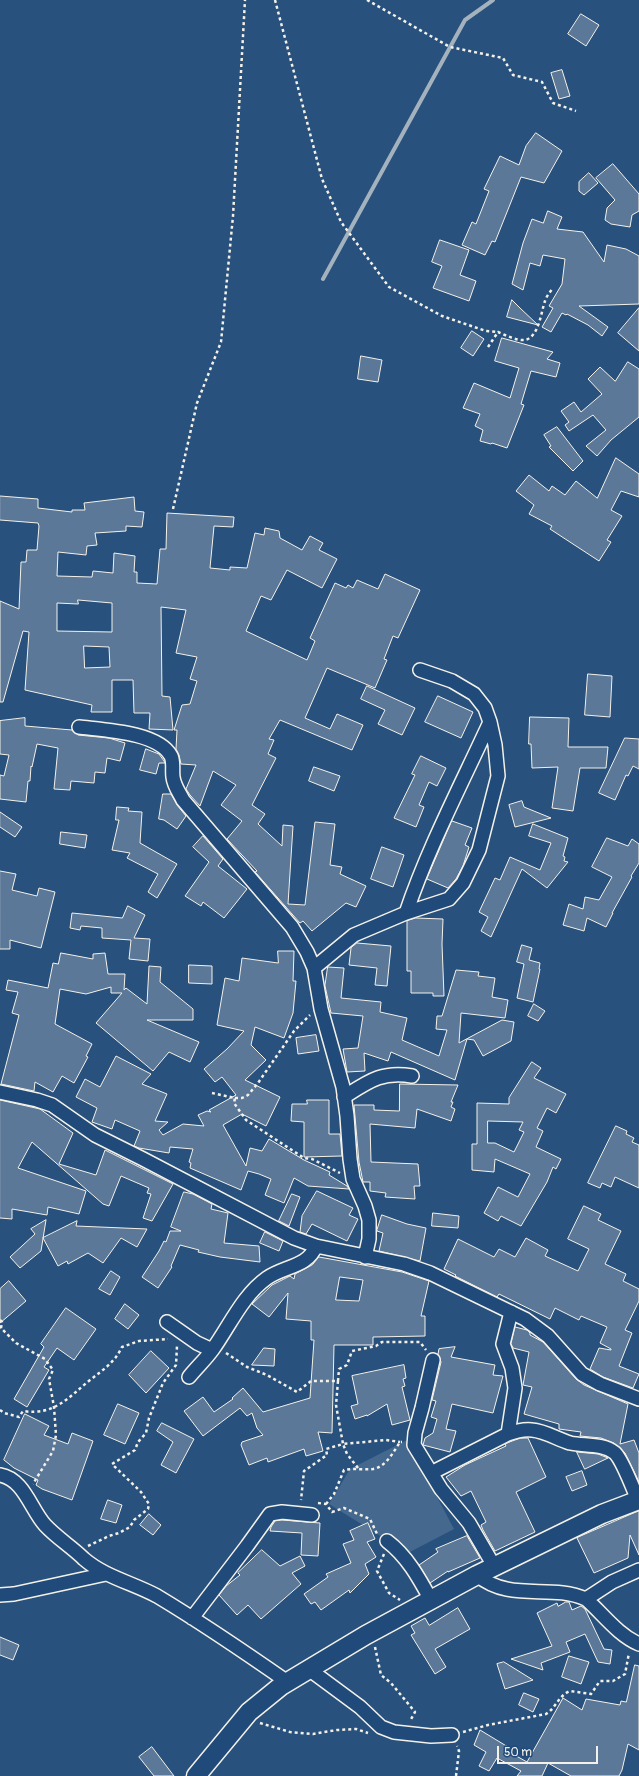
<!DOCTYPE html>
<html>
<head>
<meta charset="utf-8">
<style>
  body { margin:0 }
  #map { position:relative; width:639px; height:1776px; overflow:hidden; background:#28517e; font-family:Pangolin,sans-serif }
  canvas { display:block }
  .scale { position:absolute; left:497px; top:1746px; width:101px; height:18px; box-sizing:border-box; border:2px solid #f4f1e8; border-top:0; padding-left:5px; font-size:12px; line-height:14px; white-space:nowrap; color:#f4f1e8; -webkit-text-stroke:3px #1f4a7a; paint-order:stroke }
</style>
</head>
<body>
<div id="map">
<canvas width="639" height="1776"></canvas>
<div class="scale">50 m</div>
</div>
<script>
const context = document.querySelector('canvas').getContext('2d');
context.lineJoin = 'round';
function fill(path, color) {
  context.fillStyle = color;
  context.fill(path, 'evenodd');
}
function trace(path, color, width, dash) {
  context.strokeStyle = color;
  context.lineWidth = width;
  context.lineCap = dash ? 'butt' : 'round';
  context.setLineDash(dash || []);
  context.stroke(path);
}
fill(new Path2D(`
  M407,1440L454,1529L408,1553L329,1504L350,1469Z`), '#45688e');
trace(new Path2D(`
  M323,279L465,20L493,0`), '#a4b2be', 4);
const building = new Path2D(`
  M581,14L599,25L586,46L568,34Z
  M562,70L570,96L559,99L551,73Z
  M536,133L562,151L544,183L521,177L495,242L492,241L485,255L462,245L472,222L476,224L489,191L484,189L500,156L519,165L526,146Z
  M613,164L639,194V211L632,215L630,227L611,224L605,220L607,208L615,200L596,178Z
  M589,173L598,183L584,195L579,191V182Z
  M548,211L562,217L557,229L583,232L604,262L607,245L626,249L639,256V304L579,306L608,327L602,336L588,325L567,314L566,315L562,313L551,332L542,327L553,308L549,306L562,284L565,259L543,255L540,266L530,263L523,290L512,284L523,243L532,219L543,223Z
  M440,240L469,250L460,275L476,281L469,301L433,288L442,266L432,262Z
  M512,300L520,308L538,325L507,317Z
  M639,308V351L618,333Z
  M472,331L484,339L473,356L461,348Z
  M502,338L553,352L547,359L560,363L556,377L531,371L521,404L524,405L507,448L492,443L491,444L480,441L483,430L475,426L480,414L463,408L474,383L510,398L519,368L495,361Z
  M361,356L382,360L378,382L358,379Z
  M628,362L639,369V417L611,440L597,456L586,446L606,430L593,415L569,431L565,425L569,422L561,411L574,402L581,412L602,394L588,379L600,367L615,381Z
  M557,427L583,461L573,471L549,447L551,446L544,435Z
  M616,458L639,474V497L621,491L611,510L622,516L607,540L611,542L599,561L550,529L552,526L529,514L534,505L516,491L529,475L549,491L552,486L565,495L576,481L597,498Z
  M0,496L38,499V508L72,512V510H85L84,503L134,497L135,511L144,512L142,527L126,526V531L95,533L97,545L87,546L86,555L58,552L57,576L92,577L93,571L113,573L114,553L135,556L134,572H137V583L157,584L160,549H166L167,513L234,517L233,527L214,526L210,568L230,570V567L247,568L255,533L264,535L265,528L279,531L280,538L302,550L310,536L323,543L319,550L337,559L322,588L287,570L271,600L261,596L246,631L307,660L315,641L310,638L335,583L346,588L348,585L353,588L357,580L378,589L385,574L420,590L398,638L393,636L384,659L387,660L375,688L327,668L305,718L330,729L337,714L363,725L352,750L280,720L269,739L274,740L268,754L276,758L252,805L265,814L258,824L282,846L283,825L293,826L288,904L305,905L315,822L335,824L330,865L342,867L340,874L366,886L356,907L346,903L312,931L303,921L300,923L255,872L257,871L227,839L242,821L221,805L236,785L213,771L200,806L190,795L186,789L196,765L181,764L179,755L176,749L177,730H174L182,705L190,704L197,681L190,679L197,657L176,653L186,610L161,607L162,696L170,697L173,730L149,729L150,713H134L133,680H112V712H91L92,705L25,690L29,632L23,631L3,702H0V601L19,609L21,562H26L27,550H37L39,526L38,523L0,520ZM78,600L112,603V632L57,631V603L78,604ZM84,646L109,647L110,667L85,668Z
  M588,674L612,676L610,717L585,715Z
  M367,686L415,708L402,735L378,724L385,710L361,699Z
  M438,696L473,712L461,738L425,722Z
  M530,717L569,718L568,747H608L606,768H580L573,811L552,808L558,767L532,768L531,744H529Z
  M25,718V726L72,730L78,735L109,738L125,743L120,761L107,758L105,773L95,772L94,783L71,781L70,790L54,789L58,748L37,744L32,767L31,766L30,781H28L26,802L0,799V775L4,776L9,755L0,754V721Z
  M625,738L639,739V769L633,766L628,776L626,775L615,800L599,793Z
  M146,749L159,754L164,761L165,763H159L156,774L140,770Z
  M421,756L446,768L437,786L429,782L419,805L424,807L416,827L394,818L415,775L412,774Z
  M314,767L340,776L334,791L309,781Z
  M163,794H171L177,805L186,816L177,829L164,820L159,819Z
  M522,801L524,807L551,818L515,827L509,805Z
  M117,807L129,808L128,811L142,812L140,843L177,864L157,898L148,892L158,874L127,858L130,853L112,850L119,820H116Z
  M0,812L22,827L15,837L0,827Z
  M452,821L472,828L465,845L469,847L463,866L456,879L448,888L427,879Z
  M533,824L568,838L563,856L565,857L564,861L568,862L547,888L522,869L491,937L481,931L488,917L479,912L495,878L500,880L510,857L540,870L551,843L529,836Z
  M61,832L87,835L85,848L60,844Z
  M203,836L223,859L218,866L247,889L224,918L203,902L201,906L185,896L209,862L193,847Z
  M607,838L628,846L632,839L639,844V863L631,876L632,877L612,913H613L606,927L587,918L584,931L563,925L569,904L583,909L585,897L599,900L612,877L592,867Z
  M382,847L404,855L393,887L371,879Z
  M0,871L16,874L12,890L37,896L39,888L55,892L41,948L10,940V949H0Z
  M128,906L145,915L134,938L150,939L148,961L129,959L131,940L102,938V928L81,926L80,930L70,928L72,913L122,918Z
  M416,918L443,919L442,944L444,996H433V993H411V971H407V921Z
  M357,943L391,946L387,986L375,985L377,968L349,965L351,948Z
  M522,945L532,948L529,960L540,963L539,969H540L533,1002L517,998L524,964L517,962Z
  M278,951H294L293,981H296L293,1013L284,1038L255,1027L251,1045L266,1060L245,1080L280,1097L266,1126L242,1114L223,1125L246,1166L250,1148L262,1151L269,1139L304,1160L330,1172L329,1175L347,1186L349,1189L308,1186L294,1178L284,1203L265,1195L271,1179L259,1174L248,1171L241,1190L190,1168L191,1163L189,1162L193,1149L170,1147L169,1153L139,1148L134,1146L140,1131L115,1120L112,1129L92,1122L97,1108L76,1097L85,1079L100,1087L116,1056L151,1074L142,1084L167,1094L155,1121L168,1122L159,1130L163,1135L183,1124L204,1126L198,1115L207,1111L211,1112L209,1110L236,1095L222,1077L215,1082L204,1069L227,1049L244,1031L217,1025L225,978L239,981L242,958L278,963Z
  M61,953L93,959V954L105,953L108,974H125L124,990L126,988L147,1004L149,966L161,967L160,982L193,1009V1020H147L199,1042L190,1062L169,1052L153,1071L96,1023L122,993H111V987L86,994L60,989L55,1024L92,1044L86,1056L88,1057L74,1083L62,1076L53,1092L35,1082L34,1091L1,1084L19,1015L12,1013L18,992L6,990L8,980L48,988L53,963L58,964Z
  M189,965L212,966V984L189,983Z
  M328,967L344,968L341,998L381,1002L380,1012L407,1018L402,1040L439,1056L447,1030L436,1029L437,1016H442L456,970L479,972L478,976L495,978L492,997L508,1000L505,1018L461,1013L459,1043L502,1020L514,1022L511,1041L483,1056L474,1040L467,1039L455,1080L391,1052L388,1061L364,1053L365,1071L347,1072L343,1049L358,1048L363,1016L331,1013L325,986Z
  M534,1004L545,1011L538,1021L528,1016Z
  M316,1035L319,1051L298,1054L296,1038Z
  M532,1062L541,1068L534,1078L566,1094L556,1113L547,1108L537,1128L543,1131L536,1147L561,1159L556,1169L553,1167L547,1182L521,1226L501,1216L498,1221L484,1213L498,1187L518,1197L530,1174L495,1159L494,1172L472,1170V1144H477V1103L509,1104V1098ZM488,1121L523,1122L519,1130L524,1132L514,1152L495,1143H488Z
  M400,1084L458,1085L451,1102H453L451,1107L455,1109L451,1121L417,1109L415,1128L370,1124L371,1162L418,1164L420,1186H414L415,1199L385,1197L386,1193L370,1191V1182H363L359,1162L354,1105H374V1110L399,1111Z
  M0,1100L40,1109L73,1133L59,1164L96,1175L105,1150L173,1184L152,1221L143,1218L151,1194L147,1193L149,1188L121,1176L109,1206L103,1204L32,1142L18,1168L86,1191L79,1214L48,1207L47,1215L12,1209V1219L0,1218Z
  M307,1100H329V1134H340L342,1156L304,1157V1122L291,1121L292,1104H307Z
  M616,1126L627,1131L626,1134L634,1138L632,1142L639,1145V1188L615,1177L611,1187L602,1183L600,1188L588,1183Z
  M317,1191L353,1208L349,1215L358,1219L347,1241L312,1224L306,1234L300,1232L302,1216Z
  M184,1192L193,1194L212,1204L211,1209L228,1213L224,1243L259,1246L260,1262L220,1257L198,1252L199,1250L180,1245L171,1266L172,1267L158,1288L142,1277L159,1251L164,1241L166,1242L170,1231H181L171,1227Z
  M292,1194L300,1197L289,1226L279,1221Z
  M584,1206L601,1214L598,1220L621,1231L605,1264L626,1274L623,1281L639,1289V1301L625,1330L632,1333L619,1366L639,1374L633,1388L603,1377L590,1369L599,1348L611,1350V1349L600,1343L607,1327L581,1316L579,1320L555,1308L550,1319L499,1294L497,1297L455,1276L456,1275L444,1269L458,1239L494,1257L499,1249L515,1257L526,1238L548,1250L545,1256L578,1271L589,1249L568,1239Z
  M433,1213L459,1216L458,1228L432,1226Z
  M382,1215L407,1224L426,1228L420,1261L379,1251L383,1233L377,1231V1230Z
  M46,1220L41,1251L20,1268L10,1257L35,1234L31,1229Z
  M77,1221L76,1226L147,1229L137,1247L121,1238L103,1263L88,1253L68,1264L67,1261L58,1266L43,1238Z
  M265,1232L283,1241L279,1251L260,1243Z
  M319,1257L402,1272L429,1281L421,1316H425V1336L373,1337V1345H334L332,1433L318,1432L323,1451L306,1456L304,1449L268,1462L267,1458L249,1465L241,1445L242,1442L263,1435L257,1428L252,1413L247,1416L240,1408L203,1436L184,1411L203,1397L214,1412L233,1399L232,1398L243,1388L263,1412L310,1398L314,1340H311V1321L286,1319L288,1293L269,1317L252,1304L272,1285L290,1276L294,1279L295,1274L312,1265ZM340,1277L363,1280L359,1301L336,1300Z
  M111,1271L120,1277L110,1295L99,1289Z
  M9,1281L26,1301L0,1323V1289Z
  M125,1304L139,1315L128,1329L115,1319Z
  M66,1308L96,1329L74,1360L57,1348L44,1367L49,1370L27,1407L14,1399L44,1347L41,1344Z
  M515,1327L527,1330L530,1333V1335L543,1342L576,1379L584,1385L628,1404L620,1444L634,1440L639,1453V1482L625,1453L614,1443L601,1438L580,1436L581,1432L559,1429V1424L524,1414L532,1387L523,1385L529,1352L513,1348L511,1344Z
  M455,1347L451,1357L495,1365L493,1375L503,1376L493,1413L452,1404L446,1429L456,1431L450,1452L423,1445L425,1438L433,1433L437,1419L431,1417L436,1401L432,1400L441,1362L438,1354L439,1349Z
  M264,1348L275,1349L274,1366L252,1365Z
  M151,1351L169,1368L146,1393L129,1375Z
  M404,1365L406,1378L403,1379L405,1386L402,1387L410,1420L392,1425L387,1404L367,1416V1415L355,1419L351,1406L358,1404L352,1376Z
  M118,1404L139,1413L125,1444L104,1435Z
  M25,1414L49,1426L44,1435L68,1444L72,1433L93,1441L72,1500L42,1489L36,1485L38,1480L14,1468L4,1460Z
  M162,1423L194,1439L176,1473L161,1465L173,1442L157,1431Z
  M521,1438H528L546,1477L516,1492L535,1532L495,1551L483,1530L481,1525L486,1522L471,1491L461,1496L446,1477L465,1465L506,1446L505,1444Z
  M577,1452L598,1454L608,1458L585,1469Z
  M582,1471L587,1485L572,1491L566,1477Z
  M108,1500L122,1505L116,1523L101,1519Z
  M639,1511V1555L630,1535L628,1558L594,1573L577,1538Z
  M149,1514L161,1525L153,1535L140,1525Z
  M282,1520L320,1523L318,1556L301,1555L302,1533L270,1531L271,1527L275,1521Z
  M368,1523L375,1539L367,1542L376,1557L365,1564L369,1574L350,1593L349,1590L321,1610L315,1602L311,1604L304,1594L328,1577L326,1574L351,1563L343,1544L354,1540L350,1531Z
  M467,1536L480,1558L448,1572V1571L430,1583L419,1565L438,1552L436,1549Z
  M262,1550L280,1566L300,1556L305,1566L292,1573L301,1584L261,1619L248,1605L237,1615L219,1595L226,1586L240,1575L238,1573Z
  M566,1602H569L572,1610L581,1606L585,1609L604,1649L612,1650L610,1664L598,1662L585,1634L566,1642L570,1652L541,1663L543,1670L511,1659L552,1646L537,1613L557,1603L558,1606Z
  M458,1608L470,1629L435,1649L446,1667L435,1674L411,1635L415,1633L411,1626L425,1618L429,1625Z
  M0,1637L19,1645L13,1660L0,1655Z
  M569,1656L589,1662L581,1684L562,1677Z
  M504,1662L533,1680L505,1689L497,1664Z
  M635,1665L639,1666V1750L628,1744L622,1770L619,1776H571L548,1763L542,1776H517L521,1771L497,1758L489,1771L479,1766L486,1752L474,1745L480,1730L513,1750L511,1753L527,1762L563,1698L582,1710L586,1699L620,1705L621,1701L626,1702Z
  M524,1693L539,1699L533,1712L519,1705Z
  M152,1747L174,1776H154L139,1757Z`);
fill(building, '#5b7899');
trace(building, '#f4f1e8', 1);
const street = new Path2D(`
  M79,727C103,730 158,732 171,756C174,762 172,770 173,777C174,786 179,792 183,800L292,927L307,952L314,968L321,1009L343,1087L347,1116L350,1159L353,1179L365,1206L369,1220V1239L365,1257
  M406,913C428,848 461,785 490,722
  M314,968L354,935L406,913L449,899L463,883L479,850L498,776L495,745L490,722L485,708L474,694L452,681L420,670
  M0,1092L37,1100L52,1105L95,1135L143,1159L294,1238L316,1246L404,1264L430,1273L525,1319L548,1336L582,1374L600,1384L639,1399
  M344,1097C369,1081 382,1071 412,1076
  M167,1322L197,1343L212,1350
  M433,1360L422,1408L415,1433L414,1445L441,1489L469,1523L494,1566
  M189,1377C197,1367 206,1359 213,1349C230,1325 243,1295 267,1278C284,1266 308,1267 316,1246
  M508,1434L515,1388L512,1368L503,1344L511,1312
  M431,1473L508,1434C516,1431 523,1429 532,1430C545,1431 557,1439 570,1443C584,1446 603,1443 615,1453C623,1461 633,1489 638,1500
  M0,1475C24,1479 31,1510 45,1525C57,1538 72,1547 84,1559C105,1577 133,1583 157,1596C202,1623 246,1653 289,1683
  M387,1541C407,1556 419,1578 431,1600
  M477,1575C511,1603 550,1583 586,1599C603,1614 618,1635 639,1644
  M0,1595L14,1594L106,1574
  M586,1599L612,1582L639,1570
  M192,1618L247,1546L270,1514L282,1512L312,1515
  M310,1670L360,1707L381,1727L394,1732L431,1736L452,1735`);
const secondary = new Path2D(`
  M196,1776L249,1712L281,1686L366,1635L477,1575L602,1514L639,1500`);
trace(street, '#f4f1e8', 16);
trace(secondary, '#f4f1e8', 21);
trace(new Path2D(`
  M275,0L322,179L341,222L389,287L442,316L486,331L498,332
  M367,0L450,47L503,58L513,75L542,82L553,103L576,111
  M488,347L498,332C505,335 517,341 525,340C539,337 541,312 545,301C546,297 550,292 553,288
  M173,509L197,403L221,342L233,216L245,0
  M212,1093L235,1098L234,1103L246,1120L304,1158L312,1159L340,1173
  M235,1098H242L248,1095L258,1083L294,1031L310,1015
  M0,1320L2,1322L1,1328L16,1343L45,1359L53,1370L49,1379L54,1407L56,1435L53,1451L33,1484
  M226,1353L247,1367L267,1375L297,1392L311,1381H338L336,1405L343,1444L326,1449L327,1455L304,1471L301,1500
  M338,1381L339,1369L347,1365L352,1351L376,1346L382,1342H420L426,1350
  M0,1410L4,1413L19,1417L23,1411C54,1416 69,1397 90,1380C103,1370 115,1362 122,1347L139,1341L168,1339
  M358,1468L347,1454L343,1444L386,1440L400,1442
  M318,1503L326,1504L332,1512L344,1508L370,1519L377,1534
  M326,1504L334,1494L344,1470C354,1468 364,1470 373,1469C386,1467 394,1451 400,1442H402
  M88,1546L109,1536L119,1533L130,1527L134,1520L148,1509L149,1504L141,1492L112,1464L135,1450L138,1442L146,1433L149,1418L163,1383L176,1365L177,1346
  M384,1554L377,1571L389,1593L400,1600
  M375,1647L381,1675L391,1683L415,1712L410,1721
  M260,1723L290,1732L313,1734L337,1730L356,1729L368,1733
  M463,1732L488,1725L546,1714C556,1708 559,1695 570,1691L591,1694L600,1681H613L625,1674L629,1653
  M456,1776L459,1751L457,1746`), '#f4f1e8', 2.5, [3, 3]);
trace(street, '#1f4a7a', 13);
trace(secondary, '#1f4a7a', 18);
</script>
</body>
</html>
